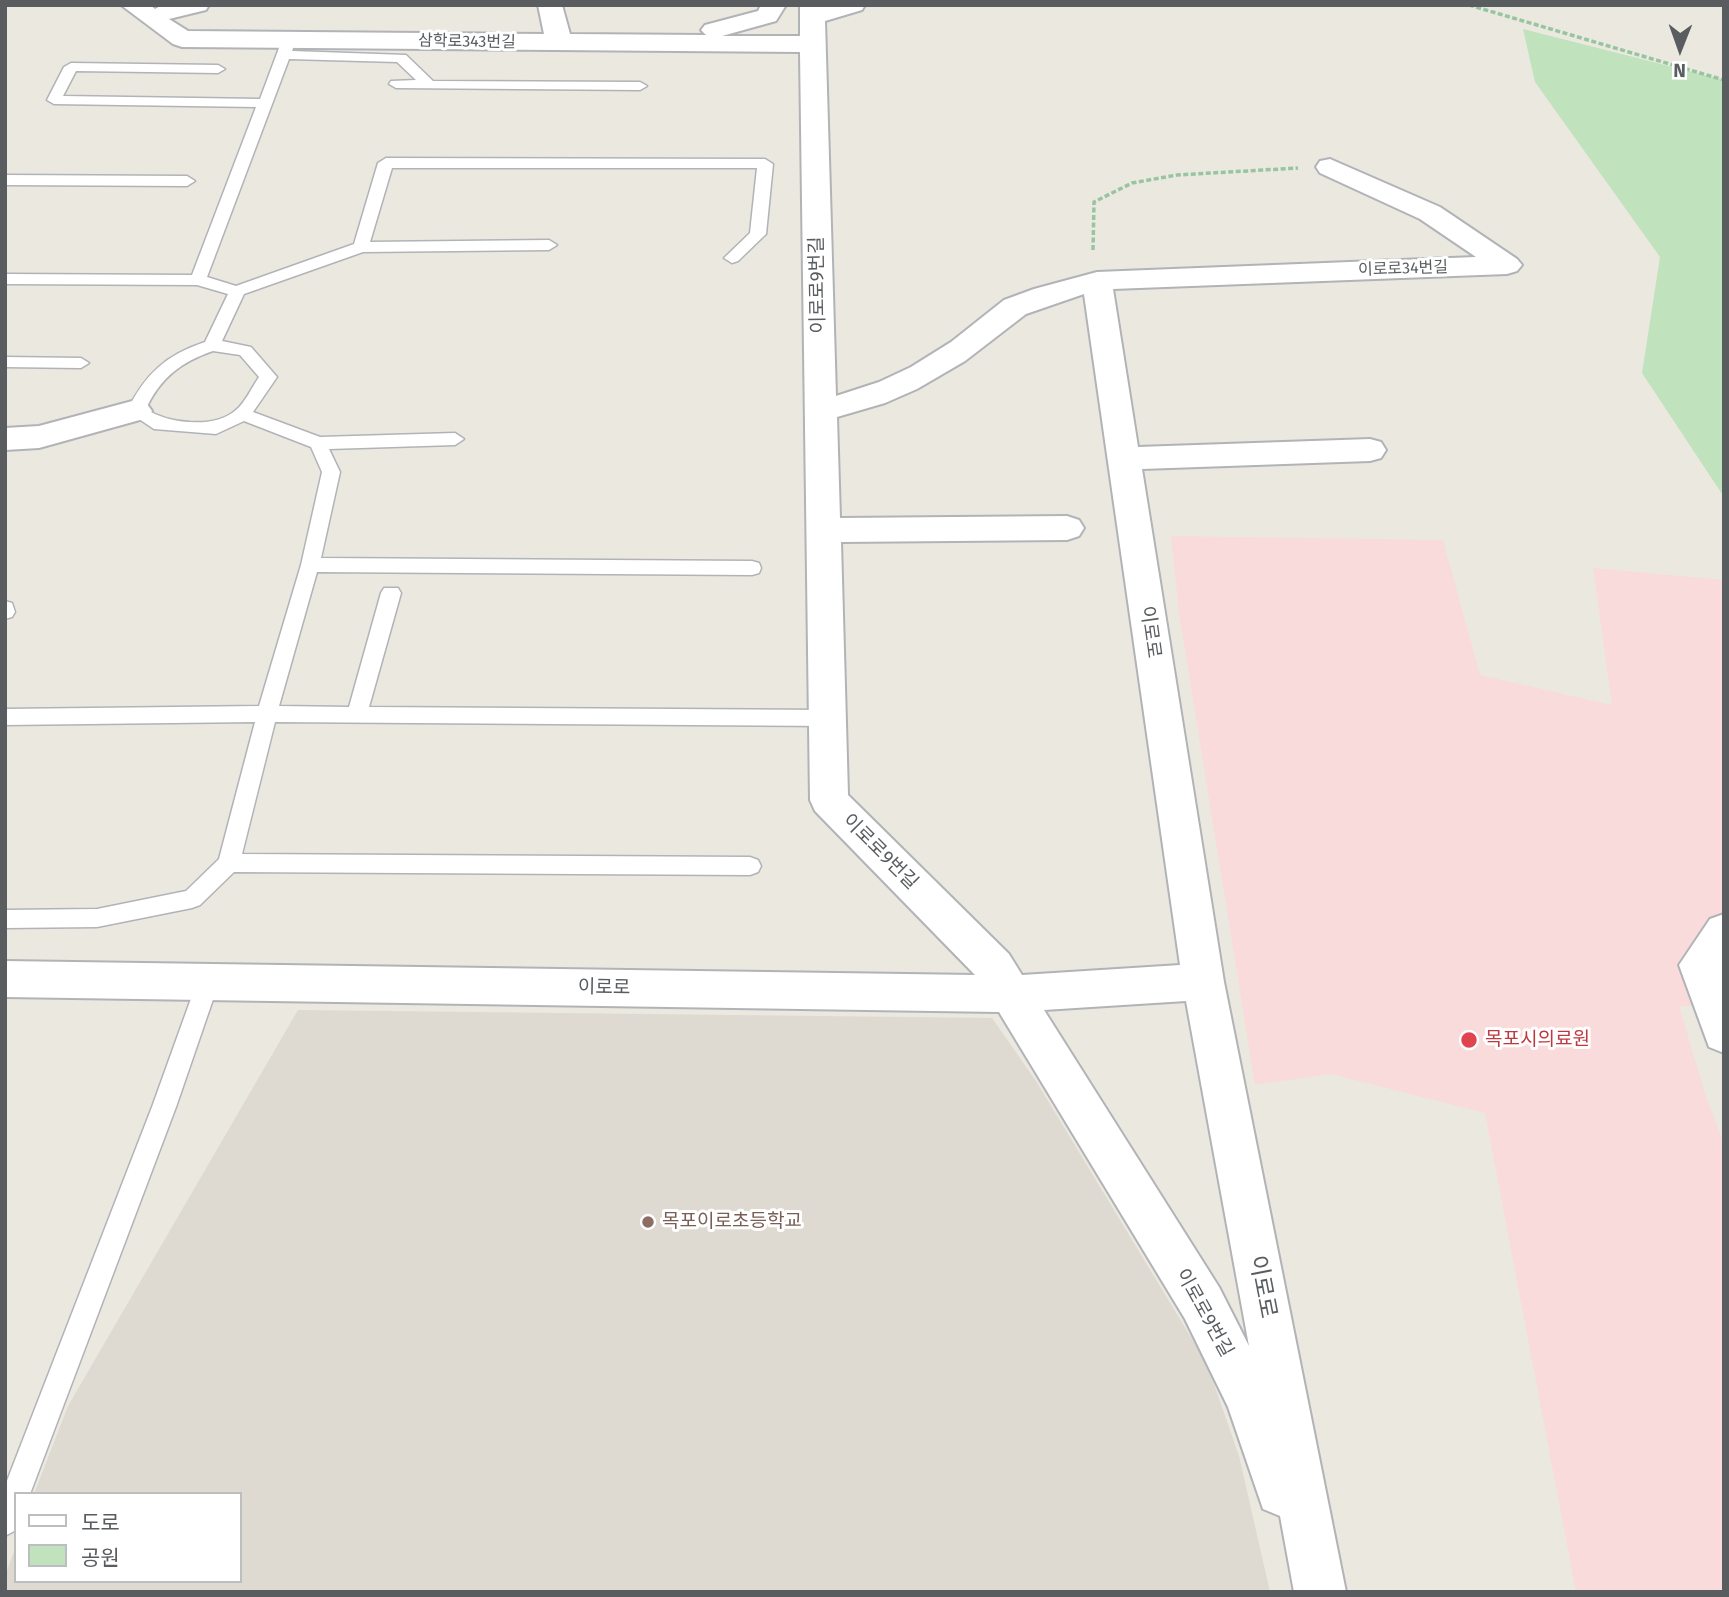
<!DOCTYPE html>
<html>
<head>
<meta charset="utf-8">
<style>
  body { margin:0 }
  #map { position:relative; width:1729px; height:1597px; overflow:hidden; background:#ebe8e0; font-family:"Fira Sans","Noto Sans KR",sans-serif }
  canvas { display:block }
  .frame { position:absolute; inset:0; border:7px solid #595d60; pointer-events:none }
  .legend { position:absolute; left:14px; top:1492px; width:228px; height:91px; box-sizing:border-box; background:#fff; border:2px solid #bdbebf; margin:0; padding:9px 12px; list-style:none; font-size:21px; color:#595d60 }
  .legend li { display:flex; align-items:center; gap:14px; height:35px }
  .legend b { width:35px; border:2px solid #bdbebf }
  .north { position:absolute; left:1645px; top:14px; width:70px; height:70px; -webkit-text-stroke:5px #fff; paint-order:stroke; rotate:181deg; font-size:19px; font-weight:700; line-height:28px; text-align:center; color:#595d60 }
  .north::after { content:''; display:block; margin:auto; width:24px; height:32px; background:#595d60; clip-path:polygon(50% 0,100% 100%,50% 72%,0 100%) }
</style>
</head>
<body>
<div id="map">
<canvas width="1729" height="1597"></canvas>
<div class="frame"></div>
<ul class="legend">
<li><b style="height:9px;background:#fff"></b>도로</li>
<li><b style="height:19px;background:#c0e2bc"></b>공원</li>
</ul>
<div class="north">N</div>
</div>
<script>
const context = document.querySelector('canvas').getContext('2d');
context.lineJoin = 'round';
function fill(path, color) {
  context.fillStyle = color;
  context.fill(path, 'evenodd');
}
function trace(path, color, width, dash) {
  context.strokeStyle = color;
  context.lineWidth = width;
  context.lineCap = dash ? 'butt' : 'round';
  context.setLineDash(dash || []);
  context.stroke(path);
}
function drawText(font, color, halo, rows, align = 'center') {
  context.font = font + ' "Fira Sans","Noto Sans KR",sans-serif';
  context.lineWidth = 6;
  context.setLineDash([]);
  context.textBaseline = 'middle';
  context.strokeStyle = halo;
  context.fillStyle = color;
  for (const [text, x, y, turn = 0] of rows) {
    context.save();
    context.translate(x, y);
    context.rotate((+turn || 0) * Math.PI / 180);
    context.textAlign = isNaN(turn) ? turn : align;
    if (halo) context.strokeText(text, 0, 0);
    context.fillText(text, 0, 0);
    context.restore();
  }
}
fill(new Path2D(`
  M298,1010L992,1018L1036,1081L1207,1364L1239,1456L1270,1592H5V1576L16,1546V1581H240V1494H34L68,1406Z`), '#ded9d1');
fill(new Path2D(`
  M1171,536L1443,540L1480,675L1612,705L1593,568L1724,580V1005L1679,1006L1706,1097L1724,1144V1592H1576L1485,1113L1331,1074L1255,1085L1179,613Z`), '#f9dbdb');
fill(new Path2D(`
  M1523,29L1724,80V497L1642,373L1660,257L1535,82Z`), '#c0e2bc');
const lane = new Path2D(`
  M289,36L296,40L292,51L406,55L433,81L640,82L647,86L640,90L396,88L389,84L391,81L416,80L397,62L289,59L207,277L236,286L354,244L378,163L386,158L765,159L773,164L766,234L738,261L732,263L724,258L750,233L757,168H392L370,242L549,240L557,245L549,250L363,252L244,294L222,341L251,347L277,377L253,412L320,437L455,433L464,439L455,445L329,449L340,472L321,558L752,561L759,563L761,568L759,573L752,575L317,572L279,706L349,707L381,593L384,588H398L401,593L369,707L827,710L834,712L837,718L834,724L827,726L275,722L242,854L750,857L758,860L761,866L758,872L750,875L234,872L200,905L192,908L97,927L5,928V910L97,909L186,891L219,859L255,722L5,725V709L259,706L301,565L322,472L311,447L244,421L216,434L154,429L127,411C145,374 166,355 205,342L228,294L197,285L5,284V274L192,275L256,107L54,104L47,100L64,67L71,63L218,65L225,69L218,73L76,71L63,96L260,99L282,40ZM213,351L240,355L259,377C252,387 245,403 236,410C215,429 168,424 146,409C160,378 181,362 213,351Z
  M5,175L187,176L195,181L187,186L5,185Z
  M5,357L81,358L89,363L81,368L5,367Z
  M5,601L12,603L15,612L12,617L5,619Z
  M208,972L216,975L219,982L176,1107L30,1494H16V1530L5,1536V1486L152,1107L197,982L200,975Z`);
const street = new Path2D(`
  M121,5H150L155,9L162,5H209L206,10L169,19L188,31L544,34L538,5H562L570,34L706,35L701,30L705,25L758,11L761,5H786L776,21L722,36H800V5H865L862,10L825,21L836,396L879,382L911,367L951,342L1004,300L1034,289L1097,272L1476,257L1420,219L1320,173L1316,167L1320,161L1330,159L1440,207L1517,259L1522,265L1517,271L1507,274L1113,289L1138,447L1370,439L1381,442L1386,450L1381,458L1370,461L1142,469L1224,982L1346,1592H1294L1280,1516L1263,1509L1228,1407L1185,1319L999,1012L5,997V961L975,975L815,811L810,800L800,52L182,47L173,44ZM1084,294L1180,965L1022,975L1009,954L848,795L841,542L1067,540L1079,536L1084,528L1079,520L1067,516L840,518L837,417L885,403L917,389L965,361L1026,314ZM1186,1001L1249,1346L1219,1287L1044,1010Z
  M136,400L147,404L152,411L147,418L39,448L5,450V428L39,426Z
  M1724,914L1722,968L1724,1053L1709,1047L1679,965L1710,919Z`);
trace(lane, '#b1b3b7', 3);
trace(street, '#b1b3b7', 4);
trace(new Path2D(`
  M1469,5L1724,80
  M1093,250L1094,202L1132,183L1177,175L1298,168`), '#97c5a0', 3.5, [5, 2.5]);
fill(lane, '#fff');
fill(street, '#fff');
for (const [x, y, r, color] of [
  [1469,1040,9,"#e0444e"],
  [648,1222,7,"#8d6e63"]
]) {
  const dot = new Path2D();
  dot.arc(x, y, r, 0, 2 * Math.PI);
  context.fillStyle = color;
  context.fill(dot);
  trace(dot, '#fff', 2.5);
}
drawText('16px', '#595d60', '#fff', [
  ["삼학로343번길",467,42,1],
  ["이로로34번길",1403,269,-2]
]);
drawText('19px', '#595d60', '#fff', [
  ["이로로9번길",818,285,-91],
  ["이로로",1150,632,82],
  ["이로로9번길",880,852,45],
  ["이로로",604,988,1],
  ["이로로9번길",1204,1313,61]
]);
drawText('19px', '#be3a42', '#fff', [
  ["목포시의료원",1485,1040]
], 'left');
drawText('19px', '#785e54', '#fff', [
  ["목포이로초등학교",662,1222]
], 'left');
drawText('23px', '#595d60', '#fff', [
  ["이로로",1262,1287,79]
]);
</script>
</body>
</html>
